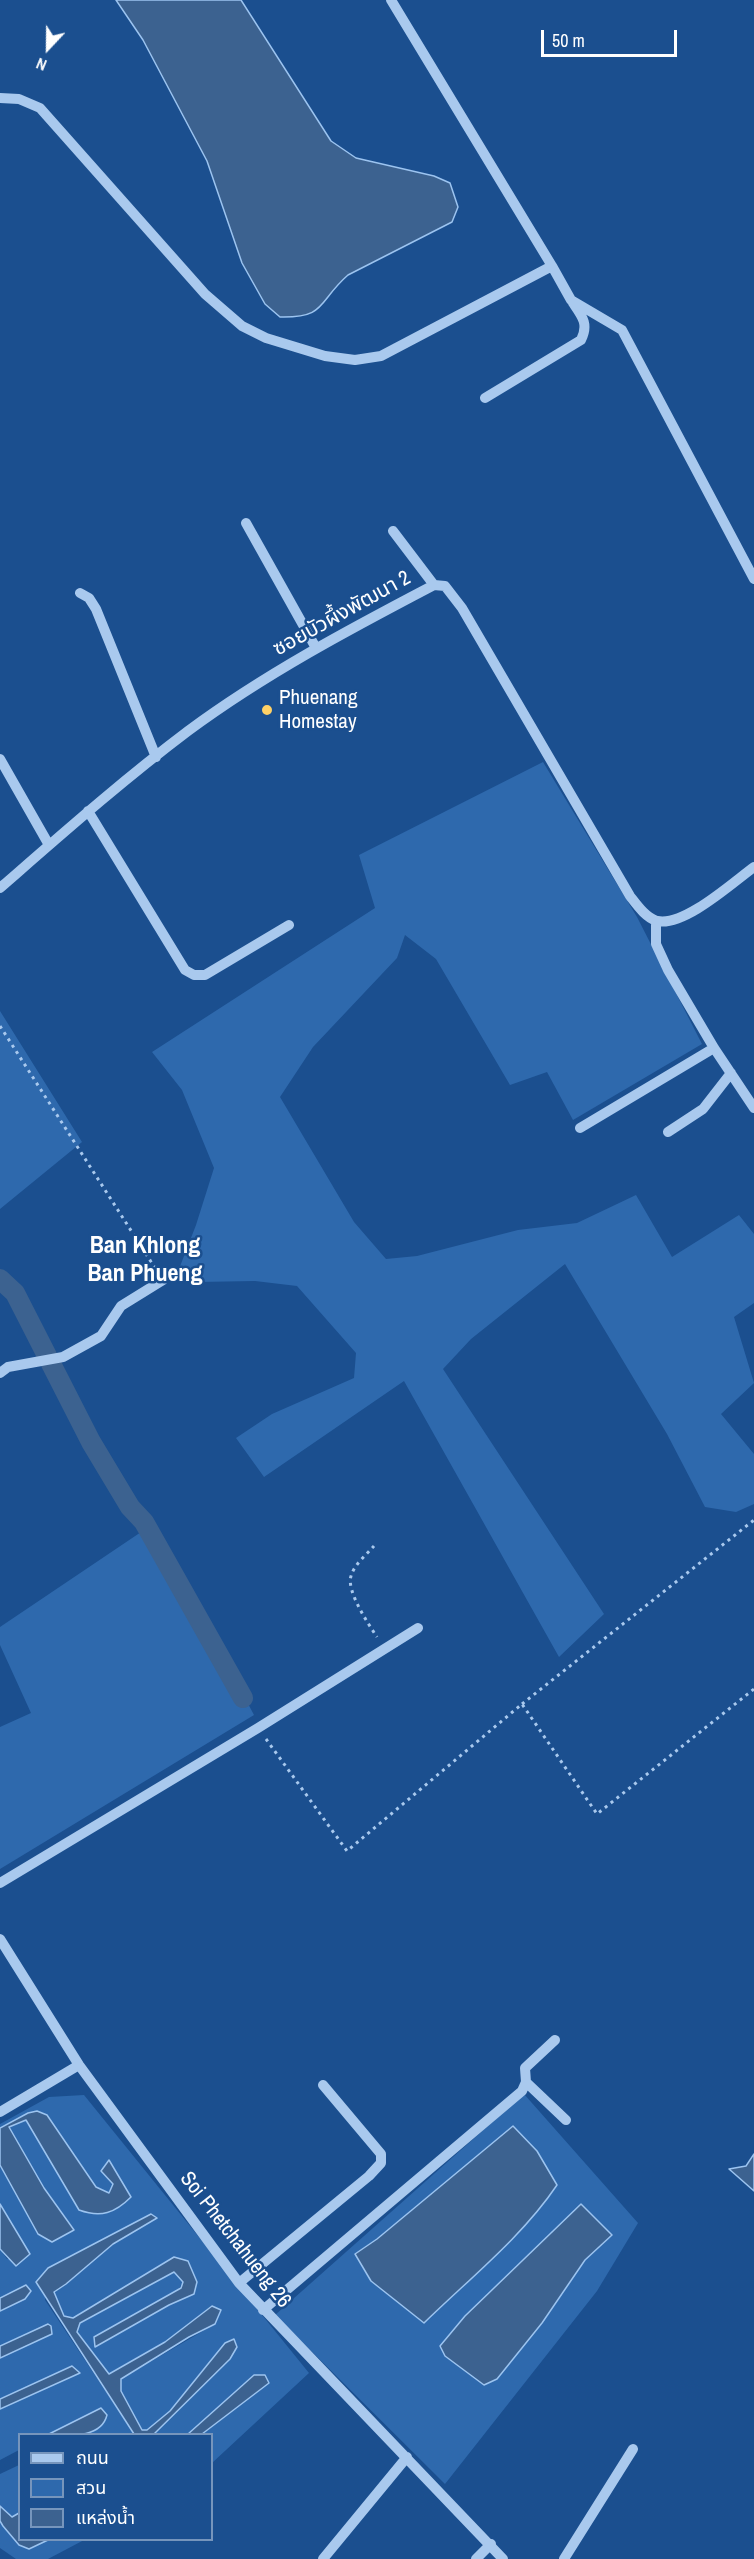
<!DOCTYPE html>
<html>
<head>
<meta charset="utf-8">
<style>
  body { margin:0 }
  #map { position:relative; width:754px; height:2559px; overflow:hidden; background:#1b4f8f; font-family:"Archivo Narrow","Noto Sans Thai",sans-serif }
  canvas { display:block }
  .legend { position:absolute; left:18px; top:2433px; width:195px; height:108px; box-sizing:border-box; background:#1b4f8f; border:2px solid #7695bc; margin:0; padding:8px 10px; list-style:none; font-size:18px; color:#fff }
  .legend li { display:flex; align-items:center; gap:12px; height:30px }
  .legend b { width:30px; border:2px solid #7695bc }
  .north { position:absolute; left:18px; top:18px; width:60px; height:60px; -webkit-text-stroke:4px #1b4f8f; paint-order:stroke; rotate:202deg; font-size:16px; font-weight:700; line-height:24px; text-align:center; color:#fff }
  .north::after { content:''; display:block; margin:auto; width:21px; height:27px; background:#fff; clip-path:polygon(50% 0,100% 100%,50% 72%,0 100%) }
  .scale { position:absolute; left:541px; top:30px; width:136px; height:27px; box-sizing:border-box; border:3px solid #fff; border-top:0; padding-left:8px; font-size:18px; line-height:21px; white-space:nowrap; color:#fff; -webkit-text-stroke:4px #1b4f8f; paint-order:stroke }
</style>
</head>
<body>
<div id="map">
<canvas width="754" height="2559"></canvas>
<ul class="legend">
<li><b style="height:8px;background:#a9c9ee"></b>ถนน</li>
<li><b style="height:16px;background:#2e69ad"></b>สวน</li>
<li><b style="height:16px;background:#3c6290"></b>แหล่งน้ำ</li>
</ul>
<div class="north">N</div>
<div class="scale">50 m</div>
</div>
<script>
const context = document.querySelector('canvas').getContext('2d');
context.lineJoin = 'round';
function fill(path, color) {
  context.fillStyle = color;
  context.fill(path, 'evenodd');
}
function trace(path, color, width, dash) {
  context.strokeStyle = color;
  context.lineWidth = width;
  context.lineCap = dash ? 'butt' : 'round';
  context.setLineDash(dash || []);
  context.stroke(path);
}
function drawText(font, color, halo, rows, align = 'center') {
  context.font = font + ' "Archivo Narrow","Noto Sans Thai",sans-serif';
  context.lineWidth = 5;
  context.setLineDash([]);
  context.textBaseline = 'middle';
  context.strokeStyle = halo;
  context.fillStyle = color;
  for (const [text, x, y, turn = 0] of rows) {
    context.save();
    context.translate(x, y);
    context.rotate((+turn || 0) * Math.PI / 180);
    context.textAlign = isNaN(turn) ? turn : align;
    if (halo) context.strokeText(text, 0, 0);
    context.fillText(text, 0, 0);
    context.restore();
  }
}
fill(new Path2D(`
  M543,762L637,917L702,1044L573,1120L547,1072L510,1085L436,959L405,935L397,958L313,1047L280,1097L354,1222L386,1259L417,1256L518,1230L577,1223L636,1195L672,1257L739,1215L754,1234V1303L734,1317L754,1383L721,1414L754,1454V1504L736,1512L705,1507L667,1434L565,1264L471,1339L443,1369L604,1614L559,1657L404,1381L264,1477L236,1438L272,1414L354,1378L356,1353L297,1286L255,1281L197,1282L179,1269L196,1225L214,1168L182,1090L152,1052L375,908L359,855Z
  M0,1011L82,1142L0,1209Z
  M153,1524L254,1715L0,1869V1727L31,1713L0,1645V1627Z
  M524,2094L638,2223L597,2291L445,2484L275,2315ZM513,2126L546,2201L424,2323L355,2254L377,2239ZM580,2204L611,2236L585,2260L542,2323L496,2379Z
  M84,2095L309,2373L212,2463V2434H202L268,2383L254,2375L188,2434H154L237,2347L234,2339L170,2411L147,2430H142L121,2391V2379L215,2324L211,2306L165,2342L108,2374L77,2332L80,2323L174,2272L183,2282L169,2305L194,2294L174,2257L73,2318L64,2316L54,2292L66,2284L113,2244L156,2218L48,2268L45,2300L134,2434H86L95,2430L101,2408L49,2434H20L19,2450L0,2460V2409L79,2373L72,2366L0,2399V2358L52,2333L51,2326L48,2324L0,2346V2311L25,2299L26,2285L0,2298V2249L7,2259L30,2254L0,2204V2165L38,2234L52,2242L74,2229L44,2188L9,2127L26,2120L79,2210L131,2197L109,2160L101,2171L113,2184L109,2193L96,2187L47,2115L28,2113L0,2128V2124L49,2097Z
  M19,2465V2513L12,2517L0,2506V2474Z
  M0,2521L29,2549L48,2540H84L48,2559H16L0,2548Z`), '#2e69ad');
const water = new Path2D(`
  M116,0H241L331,141L356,158L434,176L450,183L458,207L452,222L348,275C317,302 327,318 280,317L265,304L242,263L207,161L143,40Z
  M37,2111L47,2115L96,2187L109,2193L113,2184L101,2171L109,2160L131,2197C115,2213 101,2218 79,2210L26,2120L9,2127L44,2188L74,2230L52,2242L38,2234L0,2165V2128L28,2113Z
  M513,2126L537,2151L557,2185C522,2237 469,2279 424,2323L371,2281L355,2254L377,2239Z
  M754,2154V2191L729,2169L746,2166Z
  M0,2204L30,2254L16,2266L0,2249Z
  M581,2204L612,2235L585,2260L542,2323L497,2379L484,2385L445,2356L440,2346L465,2316Z
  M151,2214L157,2218L113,2244L66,2284L54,2292L64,2316L73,2318L174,2257L188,2261L197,2282L194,2294L169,2305L95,2347L94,2337L181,2288L183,2282L174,2272L80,2323L77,2332L109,2374L165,2342L212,2306L221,2310L215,2324L189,2337L121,2379V2391L142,2430H147L170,2411L225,2343L234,2339L237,2347L230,2359L154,2434H134L36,2282L48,2268Z
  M26,2285L31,2291L25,2299L0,2311V2298Z
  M48,2324L51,2326L52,2334L0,2358V2346Z
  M72,2366L80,2373L0,2409V2399Z
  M254,2375H265L269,2383L202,2434H188Z
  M101,2408L107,2415C101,2439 69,2435 49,2434Z
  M0,2506L12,2517L19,2513L20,2540H48L29,2549L19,2545L3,2526L0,2521Z`);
fill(water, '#3c6290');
trace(water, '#9cc4f0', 1.5);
trace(new Path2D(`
  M0,1279L15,1293L91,1442L130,1507L144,1522L243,1698`), '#3c6290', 20);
trace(new Path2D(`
  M0,1026L155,1268
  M374,1546C366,1555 354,1565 351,1576C346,1591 369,1625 377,1637
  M522,1704L754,1520
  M266,1739L347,1851L522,1704L597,1814L754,1689`), '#a9c9ee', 3, [3, 4.5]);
trace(new Path2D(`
  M0,98L19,99L40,108L205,294L242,326L266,338L325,356L355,360L381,356L552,266L391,0
  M552,266L571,300L622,330L754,579
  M485,398L581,340C589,324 582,316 573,303
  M246,523L316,648
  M393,531L434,585
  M80,593L89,598L96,609L156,757
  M0,759L49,845
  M88,811L185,970L194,975H205L289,925
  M0,888C62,834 123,780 188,731C265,674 350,629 434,585L445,586L462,608L630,896C637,905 646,918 657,921C684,927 732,883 754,867
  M656,921V944L668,970L714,1048L754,1108
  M580,1128L714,1048
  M668,1132L703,1109L731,1073
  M0,1373L8,1367L63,1357L101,1336L121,1306L163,1280
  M0,1883L258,1728L418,1628
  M0,1939L79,2065L239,2283L503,2559
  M526,2082L566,2120
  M0,2112L79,2065
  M239,2283L369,2176L381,2163V2154L323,2085
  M263,2310L522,2091L526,2082L525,2068L555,2040
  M323,2559L407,2457
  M476,2559L491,2544
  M564,2559L633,2449`), '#a9c9ee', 10);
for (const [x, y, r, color] of [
  [267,710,6,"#ffd166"]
]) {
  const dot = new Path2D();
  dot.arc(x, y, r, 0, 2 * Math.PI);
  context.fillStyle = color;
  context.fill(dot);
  trace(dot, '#1b4f8f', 2);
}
drawText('21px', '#fff', '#1b4f8f', [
  ["ซอยบัวผึ้งพัฒนา 2",342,614,-29],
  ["Soi Phetchahueng 26",235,2240,52]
]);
drawText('21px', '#fff', '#1b4f8f', [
  ["Phuenang",279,698],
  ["Homestay",279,722]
], 'left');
drawText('bold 24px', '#fff', '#1b4f8f', [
  ["Ban Khlong",145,1247],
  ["Ban Phueng",145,1275]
]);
</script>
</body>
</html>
